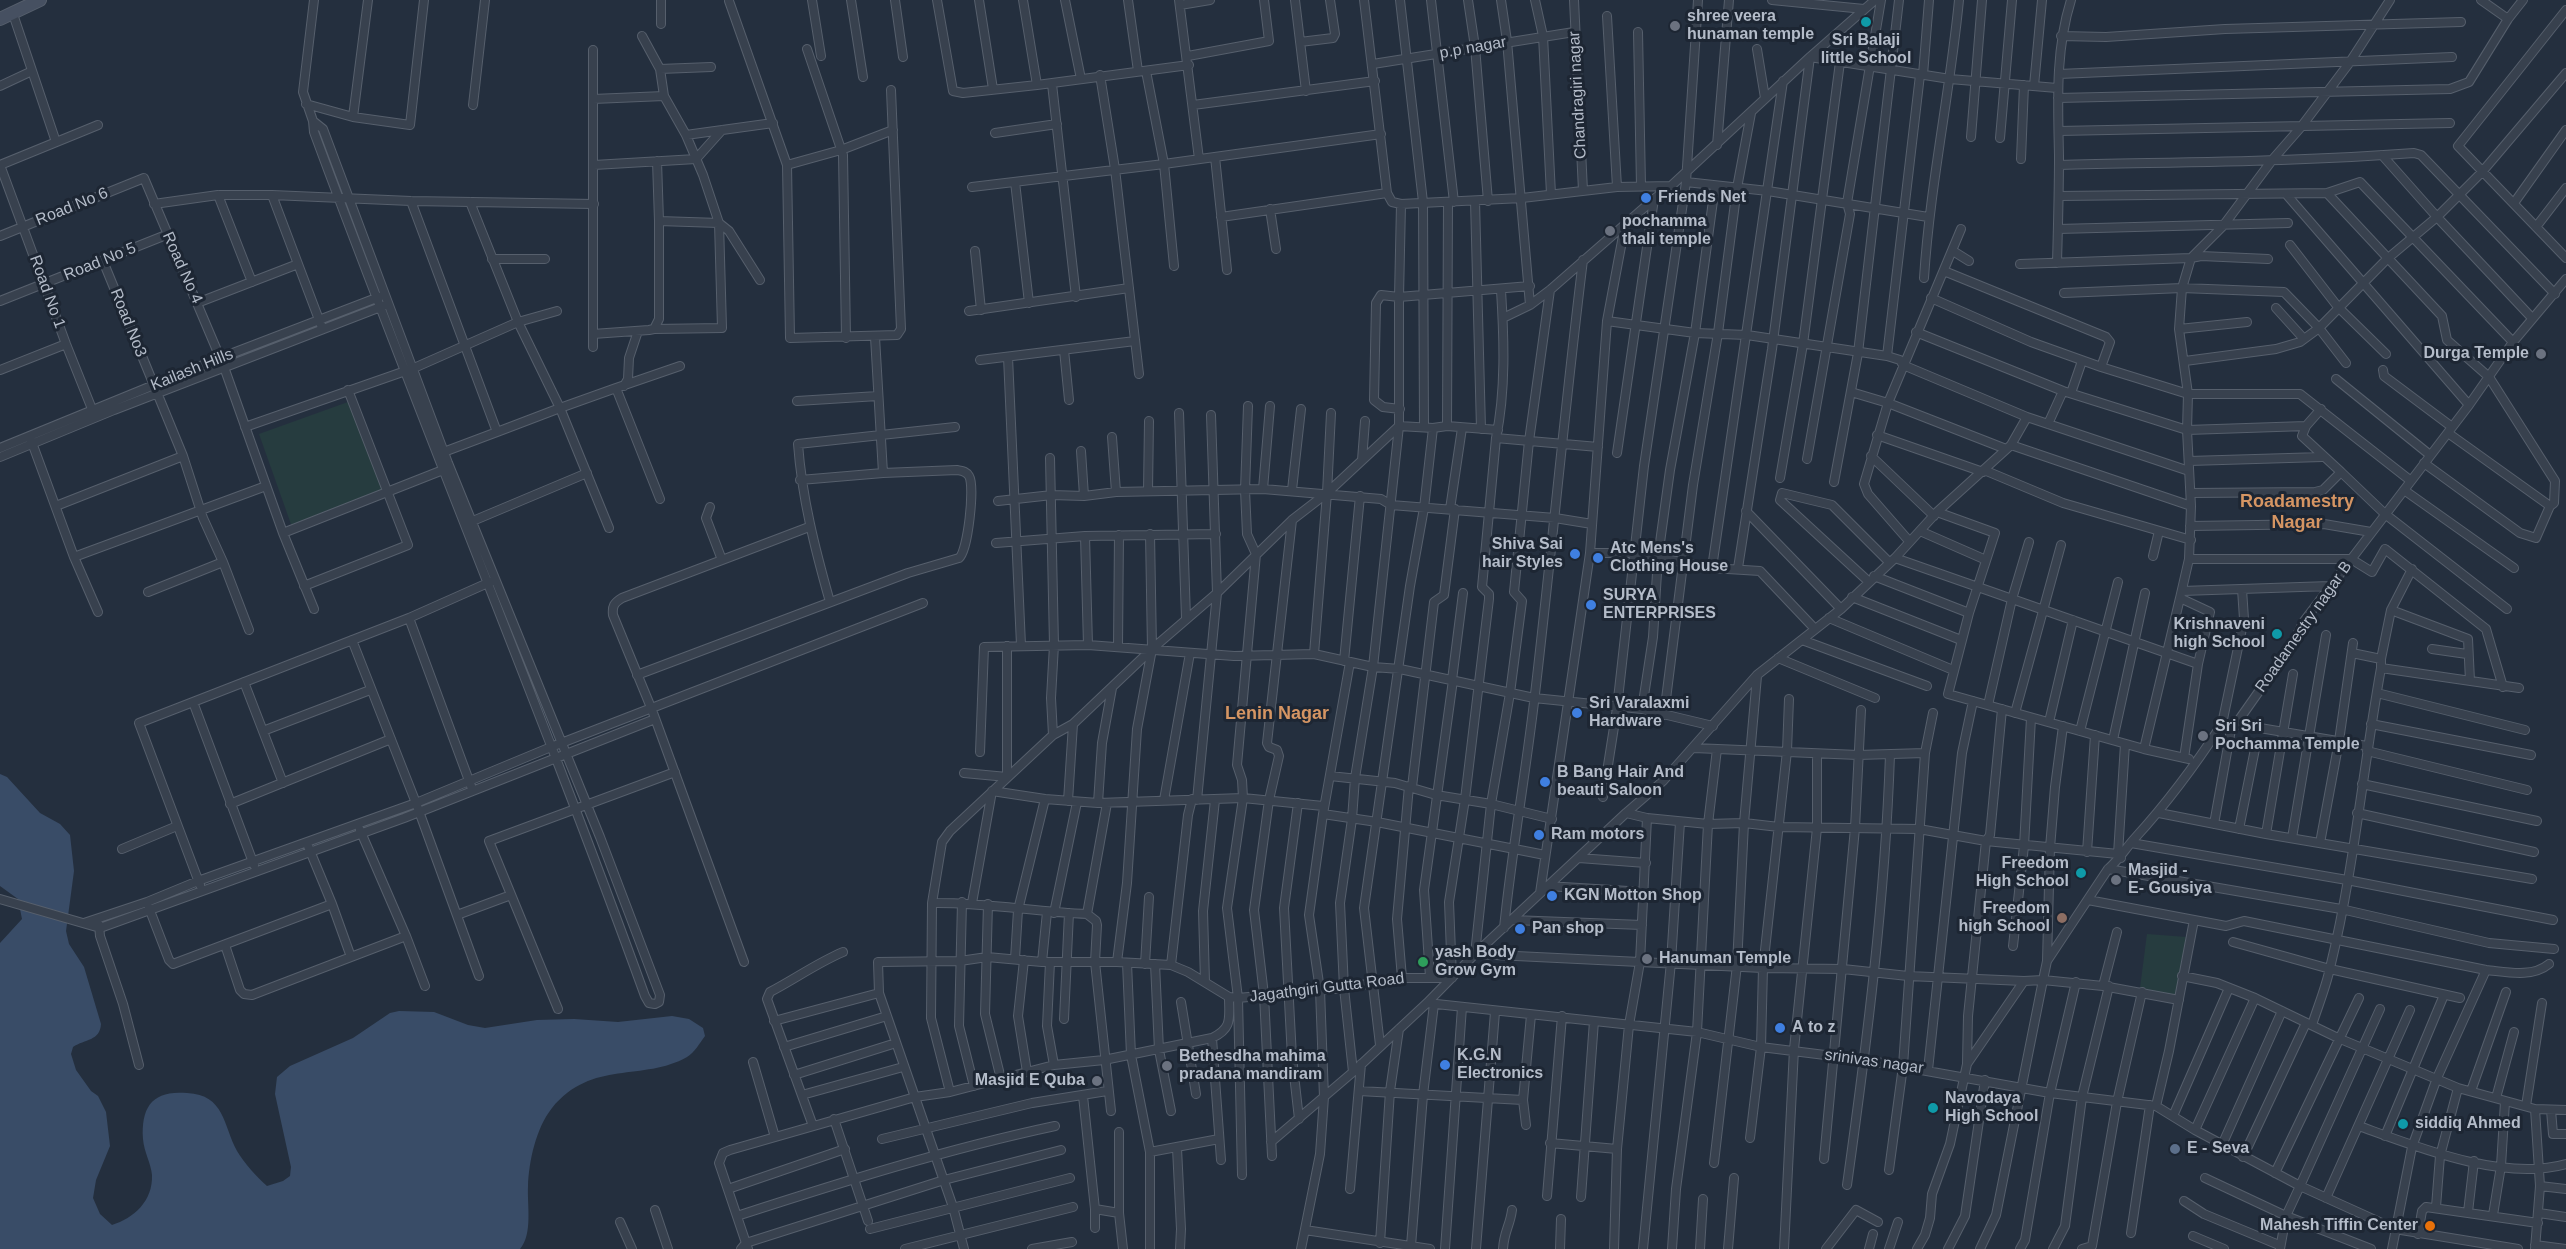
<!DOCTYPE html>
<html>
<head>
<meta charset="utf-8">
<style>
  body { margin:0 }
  canvas { display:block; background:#242f3e }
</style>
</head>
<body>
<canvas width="2566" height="1249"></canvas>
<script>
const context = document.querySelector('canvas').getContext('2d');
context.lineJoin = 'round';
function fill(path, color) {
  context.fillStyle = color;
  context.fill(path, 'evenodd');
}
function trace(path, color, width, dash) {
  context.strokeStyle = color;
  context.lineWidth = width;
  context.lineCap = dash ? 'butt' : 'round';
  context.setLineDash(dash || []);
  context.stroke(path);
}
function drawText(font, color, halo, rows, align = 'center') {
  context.font = font + ' Helvetica,sans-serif';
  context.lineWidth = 6;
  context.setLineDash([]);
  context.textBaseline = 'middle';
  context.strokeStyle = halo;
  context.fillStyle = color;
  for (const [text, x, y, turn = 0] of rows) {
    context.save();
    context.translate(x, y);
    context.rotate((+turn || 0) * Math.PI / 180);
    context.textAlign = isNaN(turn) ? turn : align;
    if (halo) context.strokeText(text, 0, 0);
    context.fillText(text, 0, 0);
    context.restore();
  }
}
fill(new Path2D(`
  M348,402L384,490L292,527L259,434Z
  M2147,934L2186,937L2176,996L2140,988Z`), '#263c3f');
fill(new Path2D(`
  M0,774L7,777L40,813L60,824L70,835L74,871L66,931L69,944L84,967L101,1024C100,1041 85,1039 73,1047L71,1054L76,1070L91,1091L98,1096L106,1112L110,1146L96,1180L93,1198L100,1214L112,1225C134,1218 153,1201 152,1175C151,1163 144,1152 143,1139C141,1106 153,1090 187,1093C225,1095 223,1125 237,1151C244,1163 257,1177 267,1186L283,1181L290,1176L291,1167L275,1094L277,1077L290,1066L353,1038L390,1013L399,1011L434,1012L468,1025L485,1028L537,1020L574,1019L618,1022L672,1016L689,1019L703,1028L705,1036C699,1044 695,1052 687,1057C643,1082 592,1059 552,1108C536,1128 529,1161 528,1186C527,1205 533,1234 520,1249H0V943L22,919L18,899L0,886Z`), '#394c67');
const street = new Path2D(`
  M661,0V24
  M812,0L821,56
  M851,0L863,77
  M895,0L903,57
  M937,0L953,91L963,93L1037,85
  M979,0L993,89
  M1023,0L1037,85L1189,65
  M1065,0L1081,79
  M1128,0L1138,71
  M1179,0L1199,159
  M1295,0L1306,91
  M1364,0L1387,193L1392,202L1401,204L1522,198L1617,187L1671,186
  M1400,0L1423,202L1424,427
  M1431,0L1454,202
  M1468,0L1475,47L1488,201
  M1501,0L1507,41L1530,305
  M1535,0L1543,36L1551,194
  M1574,0L1583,191
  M1698,0L1686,182L1768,191L1928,217
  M1772,0L1864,9
  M2481,0L2508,19
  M729,1L787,165L790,338L897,335L901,329L891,90
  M1180,5L1210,0
  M2566,10L2458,146L2566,258
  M13,14L56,142
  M1607,16L1617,187
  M1638,32L1641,186
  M642,36L660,69L664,96
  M2061,36L2106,37L2225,29L2461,22
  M1300,42L1333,38L1335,34L1330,0
  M807,49L843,155L846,338
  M1757,49L1765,98
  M593,50V347
  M1188,56L1269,41L1264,0
  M1373,64L1574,32
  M660,69L711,67
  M1146,71L1164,164L1174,266
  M2059,74L2452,57
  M1100,75L1115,169L1139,374
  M1923,75L1929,0
  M1052,84L1076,297
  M0,86L32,71
  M2034,86L2042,0
  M2058,98L2450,89L2469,82L2508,19L2523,0
  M593,99L664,96L686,135L703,175L719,223L729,231L760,280
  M306,104L353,117L410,125L424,0
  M473,105L485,0
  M1193,105L1375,81
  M353,117L368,0
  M313,121L323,129L448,463L600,837L660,995L659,1002L655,1004L649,1003L645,996C540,706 421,422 314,132L313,121L303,92L314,0
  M2059,131L2450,123
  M995,133L1057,124
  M686,135L773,123
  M1971,137L1982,0
  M2000,138L2012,0
  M1717,145L1729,0
  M2382,155L2437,217L2532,318
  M1215,157L1227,270
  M2021,159L2024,85
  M657,161L659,221
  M0,165L66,344L94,414
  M0,165L98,125
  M594,165L696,159L722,130
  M787,165L841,150L893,130
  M2059,165C2177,162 2296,162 2414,153L2421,155L2555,294
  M1015,182L1029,303
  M972,187L1164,164L1381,134
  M2327,193L2442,316L2447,340L2489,377L2555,481L2554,503L2550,506L2536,538L2520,533L2424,463
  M2286,194L2469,405
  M218,195L252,282
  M272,195L411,201L594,204
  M2059,196L2327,193L2360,182L2513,342
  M411,201L497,432L560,408L518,322L470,202
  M1475,201L1481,429
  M2514,203L2566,130
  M154,204L218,195H272L298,264L197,303
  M1401,204L1399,297L1530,286
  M1270,209L1276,249
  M1221,217L1387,193
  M2536,227L2566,188
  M2058,229L2288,223
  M0,236L144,178L224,367L283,533L314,609
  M2290,245L2338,307L2386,354
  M975,251L981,310
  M1953,251L1969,261
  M492,259H545
  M103,261L183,456L203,518L223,562
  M2057,263C2058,227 2059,192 2059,156C2058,103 2055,51 2071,0
  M298,264L321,325
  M2020,264L2191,258L2201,256L2268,259
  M1944,271L2106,337L2110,342L2101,367
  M1924,278C1930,185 1950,93 1959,0
  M1550,290L1529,441L1514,592L1522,601L1510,693L1491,804L1475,954L1763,968L1843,969L1908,976L2024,981
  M2064,293L2182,288L2284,292L2319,328L2346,363
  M1931,298L2031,342L2101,367L2188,394H2300L2411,481
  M0,301L166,235
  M2276,308L2304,339
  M969,311L1129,288
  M1503,318L1530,305L1550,290L1654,199L1671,186L1810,57L1875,0
  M1607,321L1695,333L1747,335L1887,356L1900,360L1903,365L2027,417L2189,471
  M2179,329L2247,322
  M1916,332L2063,391L2187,430L2306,426
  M593,334L649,330L654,329L659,319V221L719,223L722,328L654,329
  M1064,350L1069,400
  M1887,356L1920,75
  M1008,357L1021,645
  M980,360L1135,341
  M2185,361L2276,349L2300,342L2319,328L2387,259L2437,217L2482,172L2566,73
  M0,370L66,344
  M2383,370L2384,376L2452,427
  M2336,379L2430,455
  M624,386L628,379L629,358L638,331
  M616,388L680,366
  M1851,392L1888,403L2006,449
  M2071,393L2082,361
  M797,401L878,396
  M1179,413L1186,618
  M2048,424L2063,391
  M1447,426L1448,202
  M245,427L414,368L518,322L557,311
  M2448,433L2550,506
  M1877,435L1983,472
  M1112,437L1116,492
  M1496,438L1598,447
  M31,440L74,557L98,612
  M2011,445L2191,506
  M0,448L220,358L379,297
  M1081,451L1084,496
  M441,453L497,432
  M1617,453L1654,199
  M1871,456L1934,516
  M0,457L114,410L383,306
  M1050,458L1054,645L1051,698L1053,735
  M1807,459L1850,214L1847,203L1881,0
  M1362,460L1365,421
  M2189,461L2322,457
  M1984,470L2063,503L2191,540
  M2341,472L2385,514L2507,609
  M1780,478L1803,344L1840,62
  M800,480L883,473
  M1834,482L1858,353L1899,0
  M1263,489L1270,406
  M1292,490L1301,409
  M2404,490L2514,568
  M1148,491L1149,421
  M2191,493L2315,492L2323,490L2341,472L2302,436L2306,426L2321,409
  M998,501L1052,495L1084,496L1116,492L1263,489L1381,499L1391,505L1555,518L1592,524
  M56,506L183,456
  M710,507L706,518L722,560
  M1450,509L1462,428
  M1746,511L1841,609
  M1937,512L1995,533L1969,613L1948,694L2144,749L2189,759
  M468,523L587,473
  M2190,526L2324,524L2371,532
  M609,528L560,408L616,388L660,499
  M1920,531L1986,560
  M283,533L448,468
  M1085,536L1088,645
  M1909,541L1868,494L1864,484L1888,403L1961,229
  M996,543L1085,536L1216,534
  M1590,553H1634L1712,568L1760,571L1815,629
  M2153,556L2159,531
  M74,557L266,486
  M1895,558L2198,664
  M2189,559H2351L2372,572L2385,549L2486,629L2503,687
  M1712,568L1783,81
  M1738,568L1772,349L1810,57L1950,79L2057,88
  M1874,576L1969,613
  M1868,581L1780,500L1782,493L1832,505L1889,562
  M304,586L408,545L348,390
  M2182,591L2330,586
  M148,592L223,562L249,630
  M1852,597L1961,640
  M830,602C815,549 802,498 798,444L955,427
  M2391,610L2412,569
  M409,618L471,786
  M1829,618L1953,670
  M352,640L416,803L479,976
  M1802,640L1927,686
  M1118,646L1119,535
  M2432,649L2467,654
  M2352,653L2381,659
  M1314,654L1327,493L1331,413
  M1778,658L1875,698
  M1344,661L1360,496
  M1350,662L1323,814L1377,822L1545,855
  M2381,668L2519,688
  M637,675L908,573L959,558C968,551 975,486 969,476C966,471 962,471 957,470L883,473L875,337
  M1452,680L1463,593
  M244,682L283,783
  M2377,693L2525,730
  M193,702L254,865
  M1988,705L2012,599L2029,542
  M1642,709L1653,637L1658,557L1670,470L1695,333L1715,186
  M2015,713L2061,545
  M1664,715L1693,485L1718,333L1737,188L1751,113
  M2049,722L2073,620
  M2222,724L2244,619L2242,589
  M2236,724L2367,746
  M2371,724L2531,755
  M263,731L370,690
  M2080,731L2118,582
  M2113,740L2145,593
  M1694,748L1858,755L1925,753
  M2144,749L2180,598
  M2367,751L2527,790
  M980,752L984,647L1088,645L1234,656L1314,654L1373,667L1400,669L1534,698L1642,709L1713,726
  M2184,758L2198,664L2210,612L2180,598L2189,559L2191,506L2187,430L2188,394L2179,329L2182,288L2191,258L2223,226L2273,159L2301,127L2350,62L2390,0
  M964,773L1007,777V646
  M1330,776L1395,783L1436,795L1491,804L1552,819
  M2362,784L2537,821
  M1412,787L1434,602L1444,595L1455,509
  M992,791L1045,799L1098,803L1243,798L1323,806
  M1603,797L1617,708L1644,466L1686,182
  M1164,800L1190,653
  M1197,800L1217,593L1211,415
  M1068,801L1073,724
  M1098,803L1102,743L1112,688
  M1107,803L1087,914L1096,921L1097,925L1095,962L1111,1111
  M1298,803L1284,908L1292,1057L1299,1119
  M230,804L391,739
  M1626,813L1647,818L1708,824L1744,823L1779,827L1919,829L1986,841L2118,854L2121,858
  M2159,813L2266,834L2532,879
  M2357,813L2534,852
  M2214,824L2232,724
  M2239,829L2255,749
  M360,830L406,936
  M2266,834L2293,674
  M2292,838L2326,635
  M2131,843L2347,880L2553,920
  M2320,843L2339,741L2353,643
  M308,846L332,904
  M122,849L177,826
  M2087,852L2095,735
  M2118,854L2125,744
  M1579,858L1646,863
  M2108,869L2341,909L2489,943L2554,949
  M200,885L139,723L409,618L490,582
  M1547,886L1644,892
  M1540,893L1590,553L1607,321L1625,225
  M0,899L100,928L404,818L655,719
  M2088,900L2226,926L2244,921L2486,970C2507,972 2532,978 2549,964
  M962,902L959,1026L974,1086
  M932,903C984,902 1035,912 1087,914
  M972,903L992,791
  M988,904L985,1014L1001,1079
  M149,908L169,960L173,964L332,904L351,957L406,936L425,986
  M1054,913L1077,802
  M457,915L511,895
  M1512,920L1642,925
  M84,923L147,902L198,881L416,803L551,747L923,603
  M99,925L100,936L123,1004L139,1065
  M1504,928C1512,849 1526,772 1535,694C1552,549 1565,405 1583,260
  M2233,942L2330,969L2460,998
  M225,945L240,990L244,994L252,995L351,957
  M2013,946L2024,846L2031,718
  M1015,959L1018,910L1045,799
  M1024,960L1018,1016L1027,1072
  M2047,961L2050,848L2055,787L2063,726
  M744,962L652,710L613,615C612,606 614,603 622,598L809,527
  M1042,962L1047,912
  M1050,962L1047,1026L1054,1065
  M1117,962L1127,883L1137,729L1152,649L1150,534
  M1127,963L1131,1055L1150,1152V1249
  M1145,964L1149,897
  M1155,964L1159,1050L1171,1111
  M1171,965L1188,815L1192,799
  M2182,976L2217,983L2255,998L2338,1038L2458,1088L2535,1109L2540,1186L2535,1249
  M1430,977L1424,890L1453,680
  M1402,978L1397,919L1409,786
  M1205,982L1203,911L1215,800
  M2103,986L2117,932
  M1181,1002L1196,1094
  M1427,1003L1697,1032L1761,1047L1865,1060L2050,1093L2156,1106L2195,1130L2300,1186L2380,1009
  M558,1009L489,841L675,772
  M1064,1019L1069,913
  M774,1021L879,993
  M2312,1025C2318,1006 2326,987 2330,968C2354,870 2363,768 2381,668V659L2391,610L2468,639L2470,681
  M1212,1038L1221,1160
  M1380,1045L1364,908L1410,586L1424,508L1433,428
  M784,1047L887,1016
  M753,1062L775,1137
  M1967,1063L1968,1016L1986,841L1990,835L2002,709
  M1928,1070L1962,753L1973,701
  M1353,1072L1344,988L1340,903L1352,819L1355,778L1373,667L1399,426V297L1381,295L1376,303L1374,400L1383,407L1400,409
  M794,1075L896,1043
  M1359,1091L1523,1100
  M2471,1091L2506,992
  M950,1092L931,1018L932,903L942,842L950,831L1053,735L1073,724L1152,649L1217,593L1292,520L1327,493L1399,426L1433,428L1447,426L1498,430
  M802,1095L903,1067
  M1083,1096L1095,1209V1228
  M2496,1098L2514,1032
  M2156,1106L2169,1051L2194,920
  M2526,1106L2542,1003
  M2535,1109L2566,1110
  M2551,1110L2553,1134H2566
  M2173,1116L2229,988
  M834,1119L868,1221
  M1526,1125L1523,1100L1531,1015
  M813,1126L767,999L770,992C795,979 817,963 843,952
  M2359,1126C2417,1147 2503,1182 2566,1164
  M2195,1130L2255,998
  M1119,1132V1213L1123,1249
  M2385,1136L2444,995
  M1750,1138L1761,1047L1763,968L1787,751L1789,699
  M882,1139L1032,1103L1107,1091
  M1271,1142L1353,1072L1427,1003L1475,954L1626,813L1663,781L1757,675L1841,609L1895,558L1937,512L2011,445L2027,417
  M1550,1143L1617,1149
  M2222,1145L2282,1011
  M1177,1148L1181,1229L1180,1249
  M1150,1152L1219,1139
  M1272,1156L1264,995L1254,910L1269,800L1279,756L1277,750L1269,747L1267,743L1292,520
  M2243,1157L2306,1023
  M1824,1159L1855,828L1861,710
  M1714,1163L1737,965L1744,823L1757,676
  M1889,1170L1903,1066L1925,753L1933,713
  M2275,1173L2359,998
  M1242,1175L1238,998L1227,908L1243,798L1242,780L1237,765L1256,554L1247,534L1245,490L1248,406
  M2205,1178L2286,1216L2371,1249
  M1847,1185C1867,1042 1885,899 1890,755
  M2540,1186L2566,1189
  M728,1189L845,1149
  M1350,1189L1361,1064
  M1547,1196L1562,1016
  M1581,1197L1594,1021
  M2326,1198L2410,1010
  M2184,1201L2204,1214L2279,1245
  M2436,1207L2440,1156L2458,1088
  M1095,1209L1119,1213
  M655,1210L668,1249
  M2468,1212L2474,1161
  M2539,1213L2566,1217
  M2493,1215L2501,1166L2505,1102
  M737,1216C842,1182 947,1149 1055,1126
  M620,1222L632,1249
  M870,1229L1070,1178
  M1305,1230L1430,1249
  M2131,1233L2150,1105
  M2418,1234L2422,1211L2426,1207L2538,1223
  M2193,1236L2224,1249
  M1380,1243L1390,1091L1399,1029
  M2535,1245L2566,1249
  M1411,1246L1423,1095L1434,1004
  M741,1249L746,1243L944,1180L1061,1150
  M748,1249L719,1163L723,1153L730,1150L915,1097L950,1092L1054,1065L1104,1060L1212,1038C1233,1028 1229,1018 1229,997
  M905,1249L1073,1207
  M964,1249L953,1207L879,993L878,962L960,961L987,957L1042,962H1117L1171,965L1188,972L1229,997L1238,998L1344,988L1402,978H1452L1449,902L1465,799L1489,599V594L1482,587L1496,438C1506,390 1504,338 1501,290
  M1032,1249L1072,1242
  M1301,1249L1320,1154L1324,1097L1320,990L1309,915L1323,814
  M1445,1249L1462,1007
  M1476,1249L1495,1012
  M1503,1249C1504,1231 1510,1226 1512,1210
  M1560,1249L1561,1219
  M1614,1249L1617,1149L1629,1025L1640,962L1647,818
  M1643,1249L1671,962L1680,822
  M1672,1249L1676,1189L1697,1032L1708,824L1717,749
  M1700,1249L1703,1199
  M1728,1249L1734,1178
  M1784,1249L1794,1049L1817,828V754
  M1826,1249L1856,1210L1878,1222
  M1869,1249L1873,1234
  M1889,1249L1898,1222
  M1917,1249L1925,1235L1930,1218L1932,1194L1950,1144L1967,1064L2024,981L2043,980L2047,961L2108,869C2119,860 2125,849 2135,838C2168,802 2196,764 2222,724H2236L2293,643L2304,621L2469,405L2513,342L2566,279
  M1948,1249L1965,1216L1985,1080
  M1980,1249L1996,1215L2043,980L2103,986L2179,1000
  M2020,1249L2025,1240L2050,1093L2076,982
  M2053,1249L2065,1226L2082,1097L2109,986
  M2082,1249L2092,1246L2117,1102L2142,992
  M2280,1249L2286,1216L2300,1186L2395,1229L2518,1249
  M2392,1249L2412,1147L2437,1078L2486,970`);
const secondary = new Path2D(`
  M0,19L40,0`);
trace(street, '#565f6c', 10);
trace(secondary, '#565f6c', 14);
trace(street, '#38414e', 8);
trace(secondary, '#465061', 12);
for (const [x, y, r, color] of [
  [1866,22,6,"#0f9aa8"],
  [1675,26,6,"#6b7280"],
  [1646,198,6,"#3f7fe0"],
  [1610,231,6,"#6b7280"],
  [2541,354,6,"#6b7280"],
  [1575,554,6,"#3f7fe0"],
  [1598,558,6,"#3f7fe0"],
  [1591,605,6,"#3f7fe0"],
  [2277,634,6,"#0f9aa8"],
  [1577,713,6,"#3f7fe0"],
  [2203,736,6,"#6b7280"],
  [1545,782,6,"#3f7fe0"],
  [1539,835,6,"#3f7fe0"],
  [2081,873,6,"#0f9aa8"],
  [2116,880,6,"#6b7280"],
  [1552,896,6,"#3f7fe0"],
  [2062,918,6,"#8d6e63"],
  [1520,929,6,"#3f7fe0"],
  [1647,959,6,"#6b7280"],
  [1423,962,6,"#2e9e5b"],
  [1780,1028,6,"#3f7fe0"],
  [1445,1065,6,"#3f7fe0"],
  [1167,1066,6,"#6b7280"],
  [1097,1081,6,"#6b7280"],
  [1933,1108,6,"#0f9aa8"],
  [2403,1124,6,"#0f9aa8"],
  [2175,1149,6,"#5c6f8a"],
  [2430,1226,6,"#e8710a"]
]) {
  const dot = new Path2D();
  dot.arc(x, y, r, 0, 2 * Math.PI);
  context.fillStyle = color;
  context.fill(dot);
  trace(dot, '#1d2633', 2);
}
drawText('bold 16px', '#b4bcc9', '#1d2633', [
  ["shree veera",1687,17],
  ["hunaman temple",1687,35],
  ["Sri Balaji",1866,41,"center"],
  ["little School",1866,59,"center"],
  ["Friends Net",1658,198],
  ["pochamma",1622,222],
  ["thali temple",1622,240],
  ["Durga Temple",2529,354,"right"],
  ["Shiva Sai",1563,545,"right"],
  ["hair Styles",1563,563,"right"],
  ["Atc Mens's",1610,549],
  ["Clothing House",1610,567],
  ["SURYA",1603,596],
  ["ENTERPRISES",1603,614],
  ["Krishnaveni",2265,625,"right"],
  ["high School",2265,643,"right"],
  ["Sri Varalaxmi",1589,704],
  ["Hardware",1589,722],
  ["Sri Sri",2215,727],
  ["Pochamma Temple",2215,745],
  ["B Bang Hair And",1557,773],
  ["beauti Saloon",1557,791],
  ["Ram motors",1551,835],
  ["Freedom",2069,864,"right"],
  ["High School",2069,882,"right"],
  ["Masjid -",2128,871],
  ["E- Gousiya",2128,889],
  ["KGN Motton Shop",1564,896],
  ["Freedom",2050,909,"right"],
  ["high School",2050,927,"right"],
  ["Pan shop",1532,929],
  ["yash Body",1435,953],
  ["Grow Gym",1435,971],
  ["Hanuman Temple",1659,959],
  ["A to z",1792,1028],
  ["K.G.N",1457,1056],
  ["Electronics",1457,1074],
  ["Bethesdha mahima",1179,1057],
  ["pradana mandiram",1179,1075],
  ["Masjid E Quba",1085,1081,"right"],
  ["Navodaya",1945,1099],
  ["High School",1945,1117],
  ["siddiq Ahmed",2415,1124],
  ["E - Seva",2187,1149],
  ["Mahesh Tiffin Center",2418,1226,"right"]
], 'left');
drawText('16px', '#b4bcc9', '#1d2633', [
  ["p.p nagar",1473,48,-10],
  ["Chandragiri nagar",1578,95,-93],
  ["Road No 6",72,207,-22],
  ["Road No 5",100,262,-22],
  ["Road No 4",182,268,66],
  ["Road No 1",47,292,70],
  ["Road No3",128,323,68],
  ["Kailash Hills",192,370,-22],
  ["Roadamestry nagar B",2304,627,-55],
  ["Jagathgiri Gutta Road",1327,988,-7],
  ["srinivas nagar",1874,1062,8]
]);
drawText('bold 18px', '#d59563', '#1d2633', [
  ["Roadamestry",2297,502],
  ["Nagar",2297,523],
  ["Lenin Nagar",1277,714]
]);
</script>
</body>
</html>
